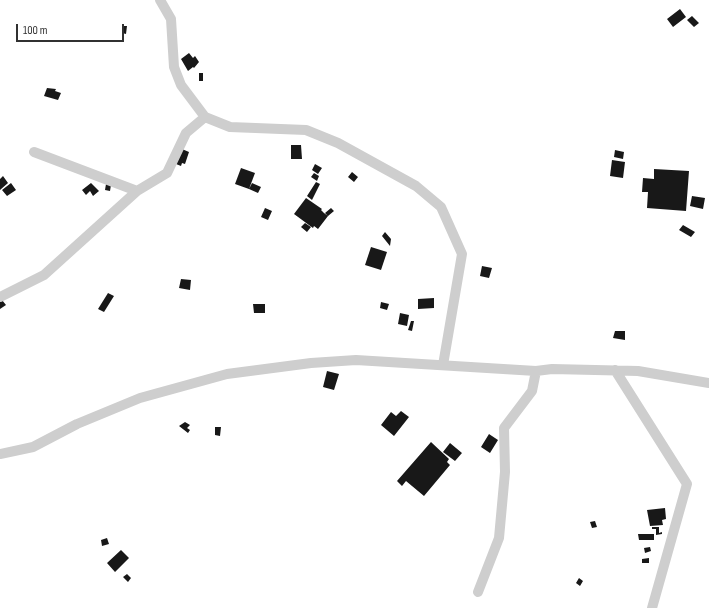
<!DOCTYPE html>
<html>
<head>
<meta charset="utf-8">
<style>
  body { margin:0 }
  #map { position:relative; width:709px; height:608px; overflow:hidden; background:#fff; font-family:"Sofia Sans Condensed",sans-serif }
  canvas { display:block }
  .scale { position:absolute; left:16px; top:24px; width:108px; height:18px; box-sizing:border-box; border:2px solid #313131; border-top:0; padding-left:5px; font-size:12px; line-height:14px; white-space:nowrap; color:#313131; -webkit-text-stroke:3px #fff; paint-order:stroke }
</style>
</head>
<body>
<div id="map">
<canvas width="709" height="608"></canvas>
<div class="scale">100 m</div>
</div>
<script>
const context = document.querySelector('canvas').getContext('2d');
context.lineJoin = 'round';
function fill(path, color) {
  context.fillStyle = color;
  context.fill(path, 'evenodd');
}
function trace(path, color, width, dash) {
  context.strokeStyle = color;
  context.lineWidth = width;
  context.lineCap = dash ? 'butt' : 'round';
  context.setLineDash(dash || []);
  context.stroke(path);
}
fill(new Path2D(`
  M680,9L686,17L673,27L667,19Z
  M692,16L699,23L694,27L687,20Z
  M124,26H127L126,34L122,33Z
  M189,53L193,58L195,56L199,62L194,68L193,67L188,71L181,59Z
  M199,73H203V81H199Z
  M47,88L56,89L55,91L61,93L58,100L44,96Z
  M291,145H301L302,159H291Z
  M182,149L189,152L185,164L182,163L181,166L176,164Z
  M615,150L624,152L623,159L614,157Z
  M612,160L625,162L623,178L610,176Z
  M315,164L322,168L318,174L312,170Z
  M241,168L255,173L249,189L235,184Z
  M654,169L689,171L686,211L647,208L648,192H642L643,178L654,179Z
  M352,172L358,177L354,182L348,177Z
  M314,173L319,176L317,181L311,177Z
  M3,176L8,183L0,190V179Z
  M316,182L320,184L312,200L307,196Z
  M11,183L16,190L7,196L2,190Z
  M91,183L99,191L93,196L90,191L86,195L82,190Z
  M252,183L261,187L258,193L249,189Z
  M106,184L111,185L110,191L105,190Z
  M692,196L705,198L703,209L690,206Z
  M306,198L322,209L321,210L324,213L318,221L324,213L328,216L318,229L314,226L313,228L294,214Z
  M265,208L272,211L268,220L261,217Z
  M331,208L334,211L328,216L325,213Z
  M305,223L311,227L307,232L301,227Z
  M683,225L695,232L691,237L679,230Z
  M385,232L391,239L390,246L382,236Z
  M371,247L387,252L381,270L365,265Z
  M482,266L492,268L489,278L480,276Z
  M181,279L191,280L190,290L179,288Z
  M108,293L114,296L104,312L98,309Z
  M434,298V308L418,309V299Z
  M2,300L6,305L0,309V302Z
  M381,302L389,304L387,310L380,308Z
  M253,304H265V313H254Z
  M400,313L409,315L407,326L398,324Z
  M411,321H414L412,331L408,330Z
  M615,331H625V340L613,338Z
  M327,371L339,374L334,390L323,387Z
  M401,411L409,417L394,436L381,425L391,412L396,416Z
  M185,422L190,425L187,428L190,430L188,433L179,426Z
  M215,427H221L220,436L215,435Z
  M489,434L498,440L490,453L481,447Z
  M431,442L449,459L447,462L450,465L424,496L406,481L402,486L397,481Z
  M450,443L462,453L455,461L443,452Z
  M665,508L666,519L662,520L663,525L650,526L647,510Z
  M595,521L597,527L592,528L590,522Z
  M652,527H659V533L662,532V534L656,535V529H652Z
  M638,534H654V540H639Z
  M107,538L109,544L102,546L101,540Z
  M650,547L651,551L645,553L644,548Z
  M121,550L129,558L115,572L107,563Z
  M649,558V563H642V559Z
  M127,574L131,578L128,582L123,577Z
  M579,578L583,581L580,586L576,583Z`), '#181818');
trace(new Path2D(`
  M160,0L171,19L174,67L181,85L205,117L230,127L306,130L338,143L416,186L441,207L462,254L443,365
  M34,152L137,191
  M0,297L44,275L137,191L167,173L186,133L205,117
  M615,370L687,484L652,608
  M0,454L33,447L77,424L140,398L227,374L311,363L356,360L536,371L552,369L638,371L709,383
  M478,592L499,538L505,472L504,428L532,391L536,371`), '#cecece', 10);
</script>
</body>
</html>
